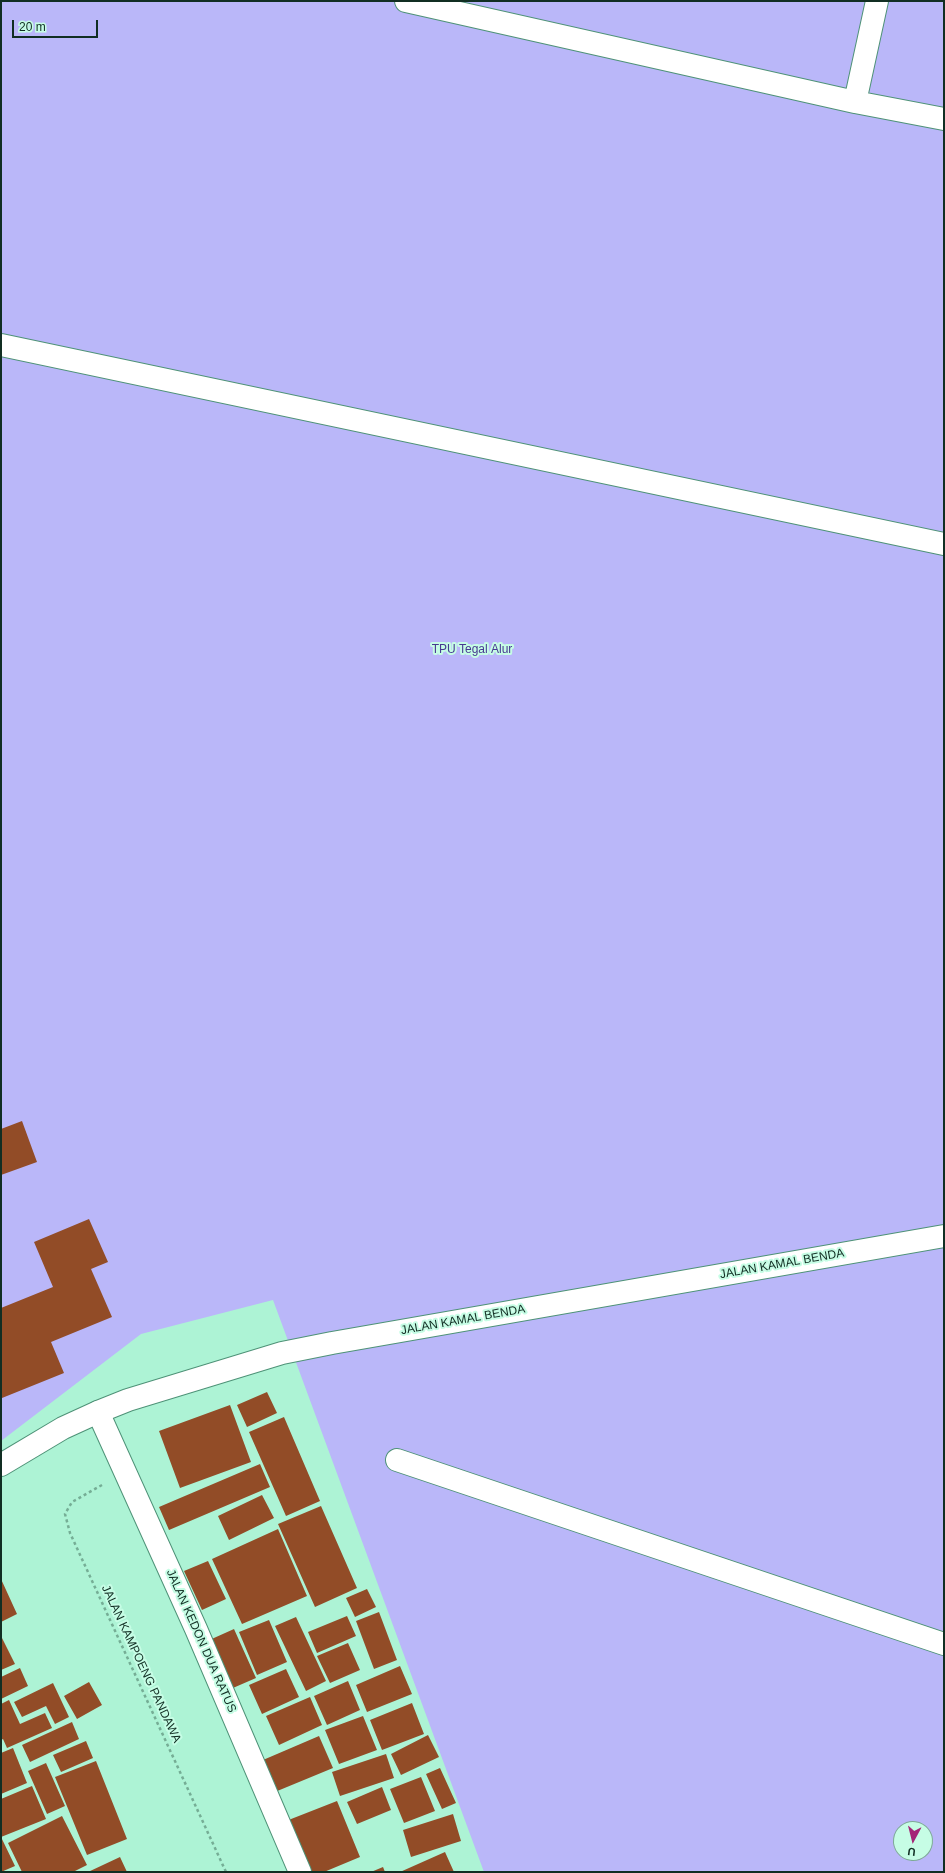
<!DOCTYPE html>
<html>
<head>
<meta charset="utf-8">
<style>
  body { margin:0 }
  #map { position:relative; width:945px; height:1873px; overflow:hidden; background:#adf3d5; font-family:Arial,sans-serif }
  canvas { display:block }
  .frame { position:absolute; inset:0; border:2px solid #112e23; pointer-events:none }
  .north { position:absolute; left:893px; top:1821px; width:40px; height:40px; box-sizing:border-box; background:#c6fde5; border:1px solid #7eaa97; border-radius:50%; rotate:187deg; font-size:11px; font-weight:700; line-height:16px; text-align:center; color:#112e23 }
  .north::after { content:''; display:block; margin:auto; width:14px; height:18px; background:#a42677; clip-path:polygon(50% 0,100% 100%,50% 72%,0 100%) }
  .scale { position:absolute; left:12px; top:20px; width:86px; height:18px; box-sizing:border-box; border:2px solid #112e23; border-top:0; padding-left:5px; font-size:12px; line-height:14px; white-space:nowrap; color:#112e23; -webkit-text-stroke:3px #c6fde5; paint-order:stroke }
</style>
</head>
<body>
<div id="map">
<canvas width="945" height="1873"></canvas>
<div class="frame"></div>
<div class="north">U</div>
<div class="scale">20 m</div>
</div>
<script>
const context = document.querySelector('canvas').getContext('2d');
context.lineJoin = 'round';
function fill(path, color) {
  context.fillStyle = color;
  context.fill(path, 'evenodd');
}
function trace(path, color, width, dash) {
  context.strokeStyle = color;
  context.lineWidth = width;
  context.lineCap = dash ? 'butt' : 'round';
  context.setLineDash(dash || []);
  context.stroke(path);
}
function drawText(font, color, halo, rows, align = 'center') {
  context.font = font + ' Arial,sans-serif';
  context.lineWidth = 4;
  context.setLineDash([]);
  context.textBaseline = 'middle';
  context.strokeStyle = halo;
  context.fillStyle = color;
  for (const [text, x, y, turn = 0] of rows) {
    context.save();
    context.translate(x, y);
    context.rotate((+turn || 0) * Math.PI / 180);
    context.textAlign = isNaN(turn) ? turn : align;
    if (halo) context.strokeText(text, 0, 0);
    context.fillText(text, 0, 0);
    context.restore();
  }
}
fill(new Path2D(`
  M1,1H944V1872H484L273,1300L141,1334L1,1441ZM901,1829H925V1853H901Z`), '#bab7f9');
fill(new Path2D(`
  M22,1121L37,1162L1,1175V1129Z
  M89,1219L108,1262L91,1269L112,1317L51,1342L64,1373L2,1398L1,1308L53,1287L34,1242Z
  M267,1392L277,1413L247,1427L237,1405Z
  M230,1405L251,1462L180,1488L159,1431Z
  M284,1417L320,1501L286,1516L249,1432Z
  M260,1464L270,1487L169,1530L159,1507Z
  M262,1495L274,1518L229,1540L218,1516Z
  M321,1506L357,1588L315,1607L278,1524Z
  M278,1529L307,1596L242,1624L212,1559Z
  M208,1561L226,1599L202,1610L184,1571Z
  M1,1579L17,1614L1,1622Z
  M367,1589L376,1607L355,1617L346,1598Z
  M379,1612L397,1660L374,1669L356,1621Z
  M347,1616L356,1636L317,1653L308,1632Z
  M296,1617L326,1681L306,1691L275,1626Z
  M269,1620L287,1662L257,1675L239,1632Z
  M234,1629L256,1678L226,1691L205,1642Z
  M1,1636L15,1664L1,1670Z
  M348,1643L360,1670L330,1683L317,1656Z
  M400,1666L412,1694L367,1712L356,1685Z
  M20,1668L28,1686L1,1699V1677Z
  M286,1669L299,1697L262,1714L249,1685Z
  M348,1681L360,1710L327,1725L314,1696Z
  M89,1682L102,1705L77,1719L64,1696Z
  M53,1683L69,1717L55,1724L46,1706L22,1717L14,1702Z
  M310,1697L322,1725L279,1745L266,1716Z
  M9,1700L20,1724L45,1713L52,1728L7,1748L3,1739L1,1740V1704Z
  M412,1703L424,1734L382,1750L370,1720Z
  M363,1716L377,1750L339,1764L325,1730Z
  M72,1722L79,1739L30,1762L22,1745Z
  M428,1735L439,1757L401,1775L391,1754Z
  M319,1736L333,1768L270,1794L256,1763Z
  M86,1741L93,1758L61,1772L53,1755Z
  M13,1748L27,1783L1,1794V1753Z
  M386,1754L394,1778L340,1796L332,1772Z
  M96,1761L127,1839L87,1855L55,1777Z
  M46,1763L65,1806L47,1814L28,1771Z
  M440,1768L456,1803L442,1809L426,1774Z
  M421,1777L435,1811L404,1823L390,1789Z
  M32,1786L46,1819L1,1837L15,1866L1,1872V1799Z
  M382,1787L391,1810L357,1824L347,1802Z
  M337,1801L360,1857L324,1872H307L286,1821Z
  M453,1814L461,1841L411,1857L403,1830Z
  M62,1816L87,1865L73,1872H22L8,1843Z
  M445,1852L454,1872H400Z
  M120,1857L127,1872H88Z
  M383,1867L385,1872H371Z`), '#924c27');
const minor = new Path2D(`
  M406,1L855,102
  M877,1L855,102L944,119
  M1,345L944,544
  M98,1412L196,1629L300,1872
  M397,1460L944,1644`);
const major = new Path2D(`
  M1,1465L63,1428L98,1412L128,1400L282,1353L332,1343L944,1236`);
trace(minor, '#4e9277', 24);
trace(major, '#4e9277', 24);
trace(new Path2D(`
  M102,1485L72,1502L65,1514L70,1533L226,1872`), '#75ad95', 2.5, [3, 3]);
trace(minor, '#fff', 22);
trace(major, '#fff', 22);
drawText('12px', '#483a91', '#c6fde5', [
  ["TPU Tegal Alur",472,650]
]);
drawText('12px', '#112e23', '#c6fde5', [
  ["JALAN KAMAL BENDA",782,1264,-10],
  ["JALAN KAMAL BENDA",463,1320,-10],
  ["JALAN KEDON DUA RATUS",201,1641,66],
  ["JALAN KAMPOENG PANDAWA",141,1664,65]
]);
</script>
</body>
</html>
